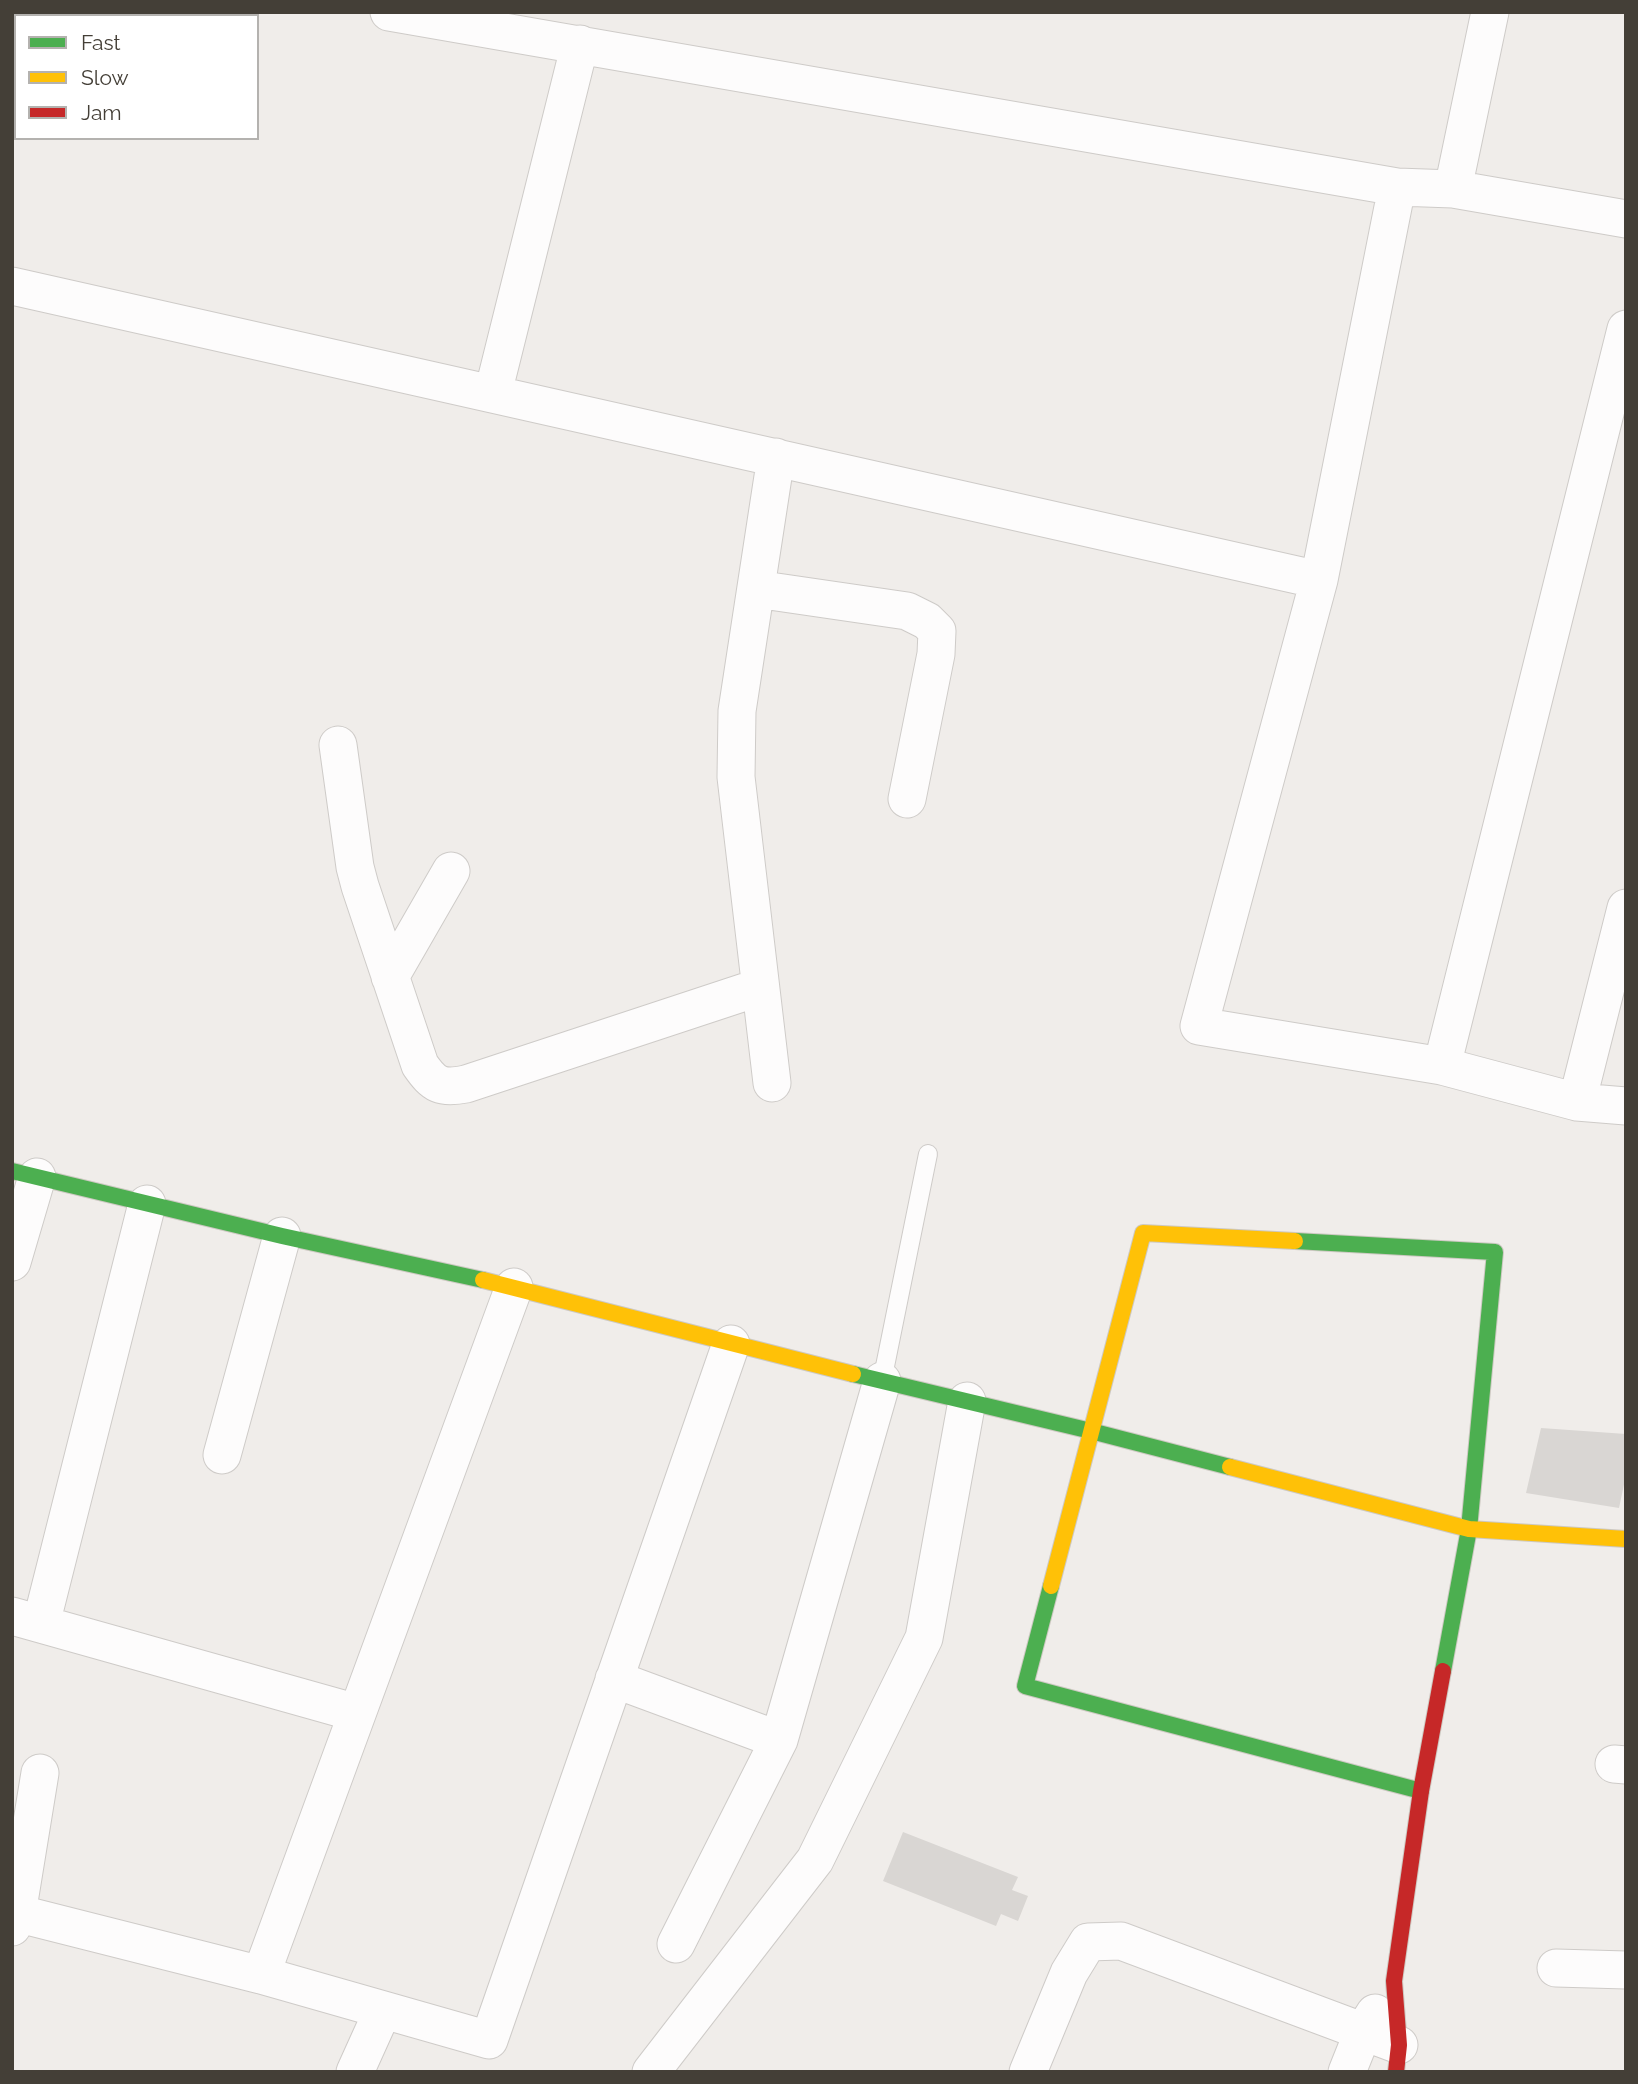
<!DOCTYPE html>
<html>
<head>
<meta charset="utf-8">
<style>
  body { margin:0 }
  #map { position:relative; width:1638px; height:2084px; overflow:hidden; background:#f0edea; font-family:Raleway,sans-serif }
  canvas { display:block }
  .frame { position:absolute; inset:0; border:14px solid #443f37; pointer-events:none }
  .legend { position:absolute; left:14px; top:14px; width:245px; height:126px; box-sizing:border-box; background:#fff; border:2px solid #b4b2af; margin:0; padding:9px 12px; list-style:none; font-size:21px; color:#443f37 }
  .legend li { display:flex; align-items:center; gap:14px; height:35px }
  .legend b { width:35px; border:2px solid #b4b2af }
</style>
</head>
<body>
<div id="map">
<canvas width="1638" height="2084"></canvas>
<div class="frame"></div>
<ul class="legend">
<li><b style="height:9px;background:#4caf50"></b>Fast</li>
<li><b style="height:9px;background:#ffc107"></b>Slow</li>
<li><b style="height:9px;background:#c62828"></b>Jam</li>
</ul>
</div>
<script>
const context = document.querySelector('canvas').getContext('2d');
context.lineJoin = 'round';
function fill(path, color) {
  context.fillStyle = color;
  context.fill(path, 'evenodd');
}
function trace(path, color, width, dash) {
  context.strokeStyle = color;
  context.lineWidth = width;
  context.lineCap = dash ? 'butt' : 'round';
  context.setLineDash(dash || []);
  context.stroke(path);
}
fill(new Path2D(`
  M1541,1428L1626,1434V1475L1619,1508L1526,1493Z
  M903,1832L1018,1877L1012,1890L1028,1896L1018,1921L1001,1914L996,1926L883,1881Z`), '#d9d6d3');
const lane = new Path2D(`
  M882,1381L928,1154`);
const street = new Path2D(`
  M389,12L1397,187L1453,189L1626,219
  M1397,187L1319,580L1199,1026L1442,1066L1577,1102L1626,1106
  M1453,189L1490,12
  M12,286L1319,580
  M493,393L580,44
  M756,589L907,611L927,621L937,631L936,654L907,799
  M338,745L355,867L360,886L420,1065C434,1085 441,1089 466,1084L760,987
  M390,977L451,871
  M1442,1066L1626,329
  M772,1083L736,777L737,711L776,457
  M1577,1102L1626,908
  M12,1262L37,1177
  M222,1455L282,1236
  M12,1616L357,1713
  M41,1624L147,1204
  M614,1679L779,1740
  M1614,1764L1626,1765
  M12,1912L261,1975L489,2040L731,1344
  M12,1927L17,1914L40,1773
  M676,1944L779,1740L882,1381
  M1556,1968L1626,1970
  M261,1975L514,1287
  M355,2072L383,2010
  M651,2072L815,1860L924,1638L967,1401
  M1028,2072L1069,1973L1088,1942L1121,1941L1399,2045
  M1347,2072L1363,2032L1375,2013`);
const fast = new Path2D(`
  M12,1171L282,1236L483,1280
  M1295,1241L1495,1252L1469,1529L1443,1671
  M853,1374L1091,1431L1230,1467
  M1051,1586L1025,1686L1421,1791`);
const slow = new Path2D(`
  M483,1280L853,1374
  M1230,1467L1469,1529L1626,1539
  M1051,1586L1143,1233L1295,1241`);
const jam = new Path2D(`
  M1396,2072L1399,2045L1394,1981L1421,1791L1443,1671`);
trace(lane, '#cecbc8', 20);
trace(street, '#cecbc8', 39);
trace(fast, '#cdc9c2', 18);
trace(slow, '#cdc9c2', 18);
trace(jam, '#cdc9c2', 18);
trace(lane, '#fdfcfc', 18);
trace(street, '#fdfcfc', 37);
trace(fast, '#4caf50', 16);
trace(slow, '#ffc107', 16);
trace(jam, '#c62828', 16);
</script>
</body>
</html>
